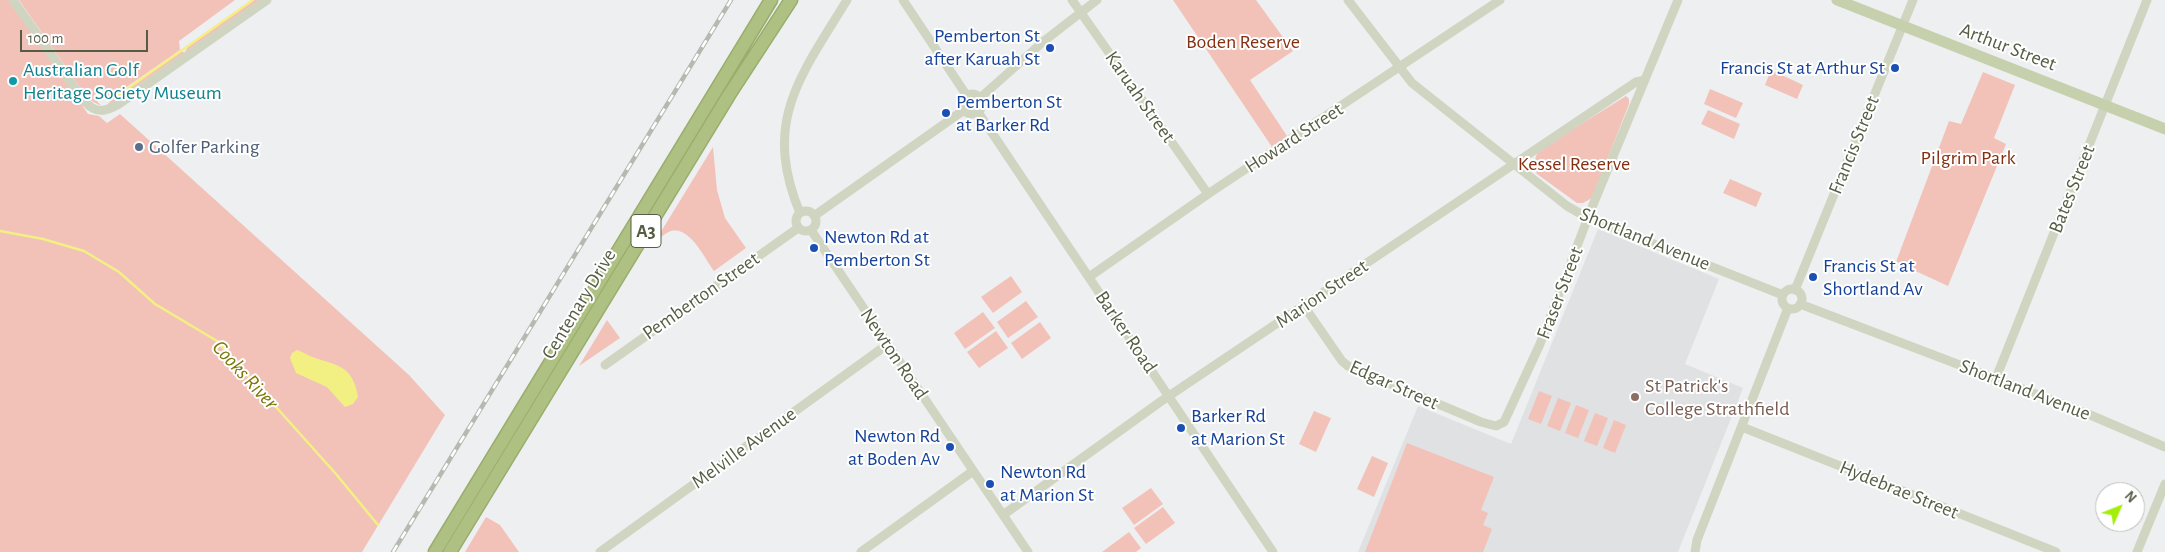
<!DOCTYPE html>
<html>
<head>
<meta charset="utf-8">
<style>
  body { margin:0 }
  #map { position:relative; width:2165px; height:552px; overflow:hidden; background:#eeeff1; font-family:"Alegreya Sans",sans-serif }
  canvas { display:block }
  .north { position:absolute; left:2095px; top:482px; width:50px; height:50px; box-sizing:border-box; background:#fff; border:1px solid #bcbeb5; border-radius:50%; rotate:46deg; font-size:14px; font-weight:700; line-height:20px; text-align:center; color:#575d45 }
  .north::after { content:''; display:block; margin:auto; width:18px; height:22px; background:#a3ee0b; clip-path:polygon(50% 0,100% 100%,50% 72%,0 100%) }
  .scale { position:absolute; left:20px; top:30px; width:128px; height:22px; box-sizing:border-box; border:2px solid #575d45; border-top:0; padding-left:6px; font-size:15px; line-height:18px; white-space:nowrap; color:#575d45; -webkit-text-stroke:4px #fff; paint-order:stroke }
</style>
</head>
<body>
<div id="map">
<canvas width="2165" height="552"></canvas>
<div class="north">N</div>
<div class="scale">100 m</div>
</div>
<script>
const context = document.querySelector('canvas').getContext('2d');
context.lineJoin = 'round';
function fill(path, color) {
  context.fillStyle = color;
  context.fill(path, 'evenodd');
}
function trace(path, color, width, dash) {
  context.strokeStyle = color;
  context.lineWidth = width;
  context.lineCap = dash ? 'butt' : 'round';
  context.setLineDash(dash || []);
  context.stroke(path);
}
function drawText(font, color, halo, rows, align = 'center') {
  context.font = font + ' "Alegreya Sans",sans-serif';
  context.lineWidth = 4;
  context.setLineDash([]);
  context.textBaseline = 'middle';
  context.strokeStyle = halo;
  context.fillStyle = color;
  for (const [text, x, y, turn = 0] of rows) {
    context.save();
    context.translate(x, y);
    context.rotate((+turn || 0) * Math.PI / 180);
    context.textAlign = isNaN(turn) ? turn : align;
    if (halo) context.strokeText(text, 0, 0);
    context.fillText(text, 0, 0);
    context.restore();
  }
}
fill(new Path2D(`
  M1598,229L1719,279L1685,364L1743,388L1678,552H1358L1418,406L1511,444Z`), '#dfe1e2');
fill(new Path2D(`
  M0,0H9L88,114L99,116L107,123L120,114L409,375L445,415L362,552H0Z
  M19,0H235L179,41L180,50L118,93L107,96V93L105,94V97L97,101L101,106L88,99Z
  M254,0H260L114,102L107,105L114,97L181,52H185L188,46Z
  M1173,0H1256L1293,51L1250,80L1287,136L1272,147Z
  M1771,70L1803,85L1797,99L1765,85Z
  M1983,72L2015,85L1994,138L2006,144L1948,286L1896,262L1949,121L1961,124Z
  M1710,89L1743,103L1736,118L1704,104Z
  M1626,96L1629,99V104L1592,198L1583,203H1577L1537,174L1533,165L1538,151Z
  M1708,110L1740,124L1734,139L1701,124Z
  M713,147L717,190L725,218L746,248L714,271C705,259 690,226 671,231C665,233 659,239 654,243Z
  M1730,179L1762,193L1756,207L1723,193Z
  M1011,276L1022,292L993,313L981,297Z
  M1026,301L1038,317L1008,338L997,322Z
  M983,312L995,328L965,349L954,333Z
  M607,320L620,338L579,366Z
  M1040,322L1051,338L1022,359L1011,343Z
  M996,331L1008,348L979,368L967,352Z
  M1539,391L1552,396L1541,424L1528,419Z
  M1558,398L1571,403L1560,431L1547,426Z
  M1576,405L1589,410L1578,438L1565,433Z
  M1314,411L1331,418L1316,452L1299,444Z
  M1595,413L1608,418L1597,446L1584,441Z
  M1614,420L1626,425L1615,453L1603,448Z
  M1407,443L1494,477L1481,510L1488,513L1483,525L1492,529L1483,552H1365Z
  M1372,456L1388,463L1374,497L1357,489Z
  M1151,488L1163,504L1134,525L1122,508Z
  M1163,507L1175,523L1146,544L1134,528Z
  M486,517L500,525L519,552H465Z
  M1129,532L1141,548L1136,552H1102Z`), '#f2c2b9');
fill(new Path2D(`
  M297,350C303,352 309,356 315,358C340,366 353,367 358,397L353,404L345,407L327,387L296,373L290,358L292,353Z`), '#f3f083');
trace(new Path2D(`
  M105,93L106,99L120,94L253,0
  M0,231L43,239L84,251L119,272L155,304L217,341L336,474L378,525`), '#f3f083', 2.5);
const highway = new Path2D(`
  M435,552L771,0
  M450,552L729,95L791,0`);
trace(highway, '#9aad6d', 15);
trace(new Path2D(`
  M13,0L84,101C96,114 105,112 119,104L267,0
  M903,0L967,96
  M1072,0L1208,194
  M1348,0L1412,83L1567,206L1588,218L1783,295
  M962 104a10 10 0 1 1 20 0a10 10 0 1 1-20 0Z
  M980,98L1044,41L1097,0
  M978,112L1273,552
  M796 221a10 10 0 1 1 20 0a10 10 0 1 1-20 0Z
  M800,213C762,121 800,77 847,0
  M814,216L964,110
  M811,230L1028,552
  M1089,277L1208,194L1500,0
  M1782 299a10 10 0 1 1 20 0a10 10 0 1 1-20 0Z
  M1795,290L1913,0
  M1800,304L2088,414L2165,447
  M1304,306L1342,361L1348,366L1481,422L1496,426L1504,422L1540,344L1590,212L1678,0
  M605,365L798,228
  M1996,378L2147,0
  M1742,427L2056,552
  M1003,515L1160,402L1636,82L1645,80
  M600,552L888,344
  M861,552L973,471
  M1695,552L1697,540L1788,308
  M2137,552L2165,484`), '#d0d5c1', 9);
trace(new Path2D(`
  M1837,0L2165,129`), '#c6d0ac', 11);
trace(highway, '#afc182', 12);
const rail = new Path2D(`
  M393,552L731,0`);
trace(rail, '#b6b9b0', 4.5);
trace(rail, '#fff', 2.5, [8]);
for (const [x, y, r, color] of [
  [1050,48,5,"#1a4fb4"],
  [1895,68,5,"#1a4fb4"],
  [13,81,5,"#0f9aa8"],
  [946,113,5,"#1a4fb4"],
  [139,147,5,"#5c6f8a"],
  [814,248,5,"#1a4fb4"],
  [1813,277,5,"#1a4fb4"],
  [1635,397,5,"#8d6e63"],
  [1181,428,5,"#1a4fb4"],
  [950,447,5,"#1a4fb4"],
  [990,484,5,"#1a4fb4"]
]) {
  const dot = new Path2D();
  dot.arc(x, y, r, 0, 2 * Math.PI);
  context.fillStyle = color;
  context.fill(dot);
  trace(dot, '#fff', 2);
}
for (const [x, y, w] of [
  [646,231,30]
]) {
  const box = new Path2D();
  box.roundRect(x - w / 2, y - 16.5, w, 33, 4);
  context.fillStyle = '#fff';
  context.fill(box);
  trace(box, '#575d45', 1);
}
drawText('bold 19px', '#575d45', null, [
  ["A3",646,231]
]);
drawText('20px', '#164399', '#fff', [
  ["Pemberton St",1040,36,"right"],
  ["after Karuah St",1040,59,"right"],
  ["Francis St at Arthur St",1885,68,"right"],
  ["Pemberton St",956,102],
  ["at Barker Rd",956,125],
  ["Newton Rd at",824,237],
  ["Pemberton St",824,260],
  ["Francis St at",1823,266],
  ["Shortland Av",1823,289],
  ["Barker Rd",1191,416],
  ["at Marion St",1191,439],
  ["Newton Rd",940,436,"right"],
  ["at Boden Av",940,459,"right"],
  ["Newton Rd",1000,472],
  ["at Marion St",1000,495]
], 'left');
drawText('20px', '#852f10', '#fff', [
  ["Boden Reserve",1243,42],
  ["Pilgrim Park",1968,158],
  ["Kessel Reserve",1574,164]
]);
drawText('20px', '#575d45', '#fff', [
  ["Arthur Street",2008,47,21],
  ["Karuah Street",1140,97,55],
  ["Howard Street",1294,138,-33],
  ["Francis Street",1854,145,-68],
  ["Bates Street",2072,189,-68],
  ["Shortland Avenue",1645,239,22],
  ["Fraser Street",1560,293,-69],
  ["Marion Street",1322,294,-34],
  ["Pemberton Street",701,296,-35],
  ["Centenary Drive",579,304,-59],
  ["Barker Road",1126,332,56],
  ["Newton Road",894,354,56],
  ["Edgar Street",1394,385,24],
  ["Shortland Avenue",2025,390,21],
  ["Melville Avenue",744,448,-36],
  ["Hydebrae Street",1899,490,22]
]);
drawText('20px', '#0d838f', '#fff', [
  ["Australian Golf",23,70],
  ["Heritage Society Museum",23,93]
], 'left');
drawText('20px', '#4e5e75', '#fff', [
  ["Golfer Parking",149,147]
], 'left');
drawText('20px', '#785e54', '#fff', [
  ["St Patrick's",1645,386],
  ["College Strathfield",1645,409]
], 'left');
drawText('italic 21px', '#7b7807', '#fff', [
  ["Cooks River",245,375,47]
]);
</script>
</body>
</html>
